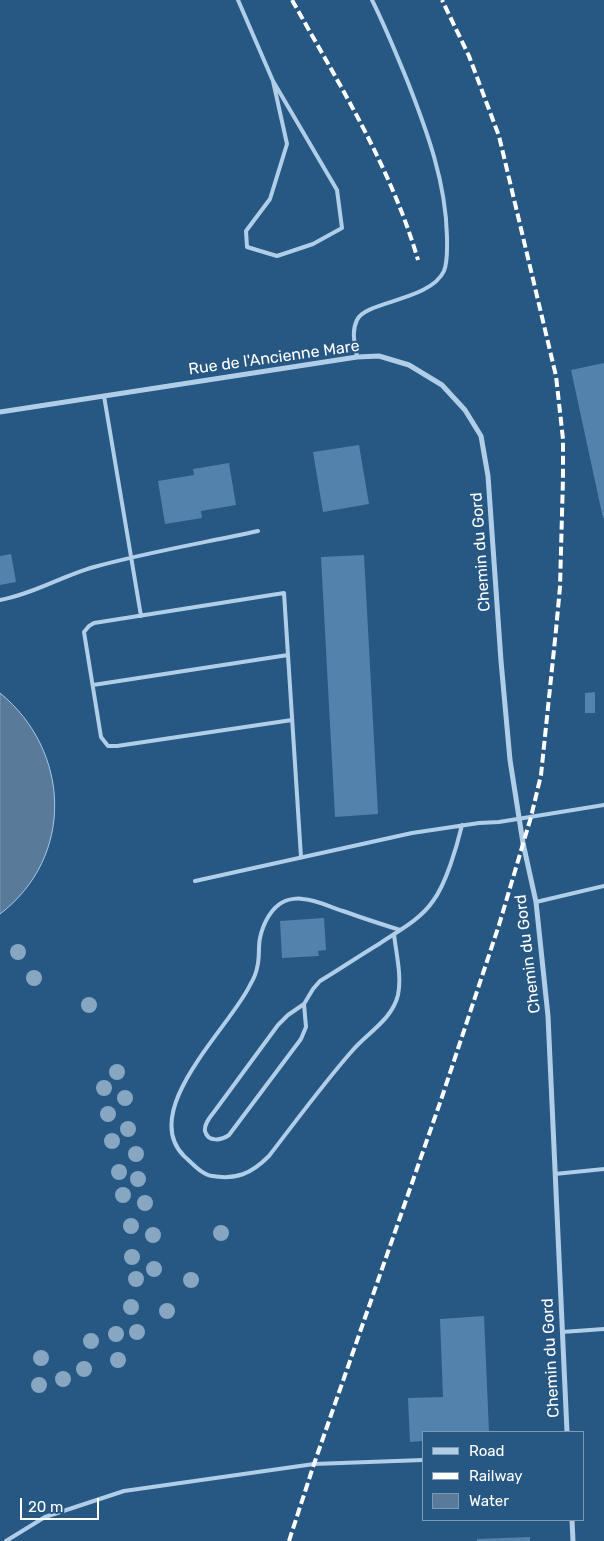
<!DOCTYPE html>
<html>
<head>
<meta charset="utf-8">
<style>
  body { margin:0 }
  #map { position:relative; width:604px; height:1541px; overflow:hidden; background:#275783; font-family:Rubik,sans-serif }
  canvas { display:block }
  .legend { position:absolute; left:422px; top:1431px; width:162px; height:90px; box-sizing:border-box; background:#275783; border:1px solid #7d9ab5; margin:0; padding:6px 9px; list-style:none; font-size:15px; color:#fff }
  .legend li { display:flex; align-items:center; gap:10px; height:25px }
  .legend b { width:25px; border:1px solid #7d9ab5 }
  .scale { position:absolute; left:20px; top:1498px; width:79px; height:22px; box-sizing:border-box; border:2px solid #fff; border-top:0; padding-left:6px; font-size:15px; line-height:18px; white-space:nowrap; color:#fff; -webkit-text-stroke:4px #275783; paint-order:stroke }
</style>
</head>
<body>
<div id="map">
<canvas width="604" height="1541"></canvas>
<ul class="legend">
<li><b style="height:6px;background:#b0cee7"></b>Road</li>
<li><b style="height:6px;background:#fff"></b>Railway</li>
<li><b style="height:14px;background:#597b99"></b>Water</li>
</ul>
<div class="scale">20 m</div>
</div>
<script>
const context = document.querySelector('canvas').getContext('2d');
context.lineJoin = 'round';
function fill(path, color) {
  context.fillStyle = color;
  context.fill(path, 'evenodd');
}
function trace(path, color, width, dash) {
  context.strokeStyle = color;
  context.lineWidth = width;
  context.lineCap = dash ? 'butt' : 'round';
  context.setLineDash(dash || []);
  context.stroke(path);
}
function drawText(font, color, halo, rows, align = 'center') {
  context.font = font + ' Rubik,sans-serif';
  context.lineWidth = 4;
  context.setLineDash([]);
  context.textBaseline = 'middle';
  context.strokeStyle = halo;
  context.fillStyle = color;
  for (const [text, x, y, turn = 0] of rows) {
    context.save();
    context.translate(x, y);
    context.rotate((+turn || 0) * Math.PI / 180);
    context.textAlign = isNaN(turn) ? turn : align;
    if (halo) context.strokeText(text, 0, 0);
    context.fillText(text, 0, 0);
    context.restore();
  }
}
const water = new Path2D(`
  M0,693C71,751 75,857 0,914Z`);
fill(water, '#597b99');
trace(water, '#a4c9e7', 1);
fill(new Path2D(`
  M604,363V518H603L571,370Z
  M359,445L369,504L323,512L313,452Z
  M229,463L236,505L201,511L202,518L165,524L158,481L194,475L193,469Z
  M11,554L16,582L0,585V556Z
  M364,555L378,814L335,817L321,557Z
  M595,692V713H585V693Z
  M324,918L326,950L318,951L319,956L282,958L280,921Z
  M484,1316L489,1432H423V1441L410,1442L408,1398L443,1397L440,1319Z
  M530,1537V1541H477V1539Z`), '#5383ac');
trace(new Path2D(`
  M238,0L273,81L337,190L342,228L313,244L277,256L247,247L246,231L270,199L287,144L273,81
  M357,357C355,344 351,332 357,320C365,301 430,301 444,271C448,261 447,248 447,237C446,182 427,131 407,80C396,53 385,26 372,0
  M104,396L141,616
  M0,600C33,594 62,576 94,567C148,552 203,543 258,531
  M93,685L288,655
  M292,720L117,746H108L101,737L84,632L89,626L94,623L284,593L301,857
  M195,881L412,833L479,823L499,822L604,805
  M536,902L604,886
  M394,934C396,953 402,976 398,995C392,1020 367,1033 352,1051C323,1084 296,1121 269,1156C251,1174 236,1180 212,1176C201,1174 192,1163 184,1156C138,1110 231,1026 250,985C253,980 256,974 257,968C260,958 258,947 260,938C263,924 271,907 285,901C289,899 298,898 303,899C317,900 330,907 343,911C362,918 381,924 400,930
  M304,1004L306,1027L301,1039L229,1135C222,1140 208,1143 205,1131C204,1124 210,1117 214,1112L278,1025L288,1015L304,1004L313,989L320,981C340,969 359,956 379,944C398,931 420,920 433,901C446,884 457,846 462,825
  M555,1174L604,1169
  M562,1332L604,1329
  M6,1541L45,1517L124,1491L314,1464L423,1460`), '#b0cee7', 4);
trace(new Path2D(`
  M0,412L357,357L379,356L409,365L442,385L465,410L481,436L488,476L501,661L510,760L523,843L536,902L548,1016L567,1432
  M572,1520L573,1541`), '#b0cee7', 5);
trace(new Path2D(`
  M292,0C339,84 391,167 418,260
  M289,1541L314,1464L442,1097L499,925L531,817L541,775L556,630L560,587L563,478V439L556,376L499,136L469,56L442,0`), '#fff', 4, [9, 4]);
context.fillStyle = '#86a6c2';
for (const [x, y] of [
  [18,952],
  [34,978],
  [89,1005],
  [117,1072],
  [104,1088],
  [125,1098],
  [108,1114],
  [128,1129],
  [112,1141],
  [136,1154],
  [119,1172],
  [138,1179],
  [123,1195],
  [145,1203],
  [131,1226],
  [221,1233],
  [153,1235],
  [132,1257],
  [154,1269],
  [136,1279],
  [191,1280],
  [131,1307],
  [167,1311],
  [137,1332],
  [116,1334],
  [91,1341],
  [41,1358],
  [118,1360],
  [84,1369],
  [63,1379],
  [39,1385]
]) {
  context.beginPath();
  context.arc(x, y, 8, 0, 2 * Math.PI);
  context.fill();
}
drawText('16px', '#fff', '#275783', [
  ["Rue de l'Ancienne Mare",274,358,-8],
  ["Chemin du Gord",481,552,-94],
  ["Chemin du Gord",528,954,-97],
  ["Chemin du Gord",551,1358,-93]
]);
</script>
</body>
</html>
